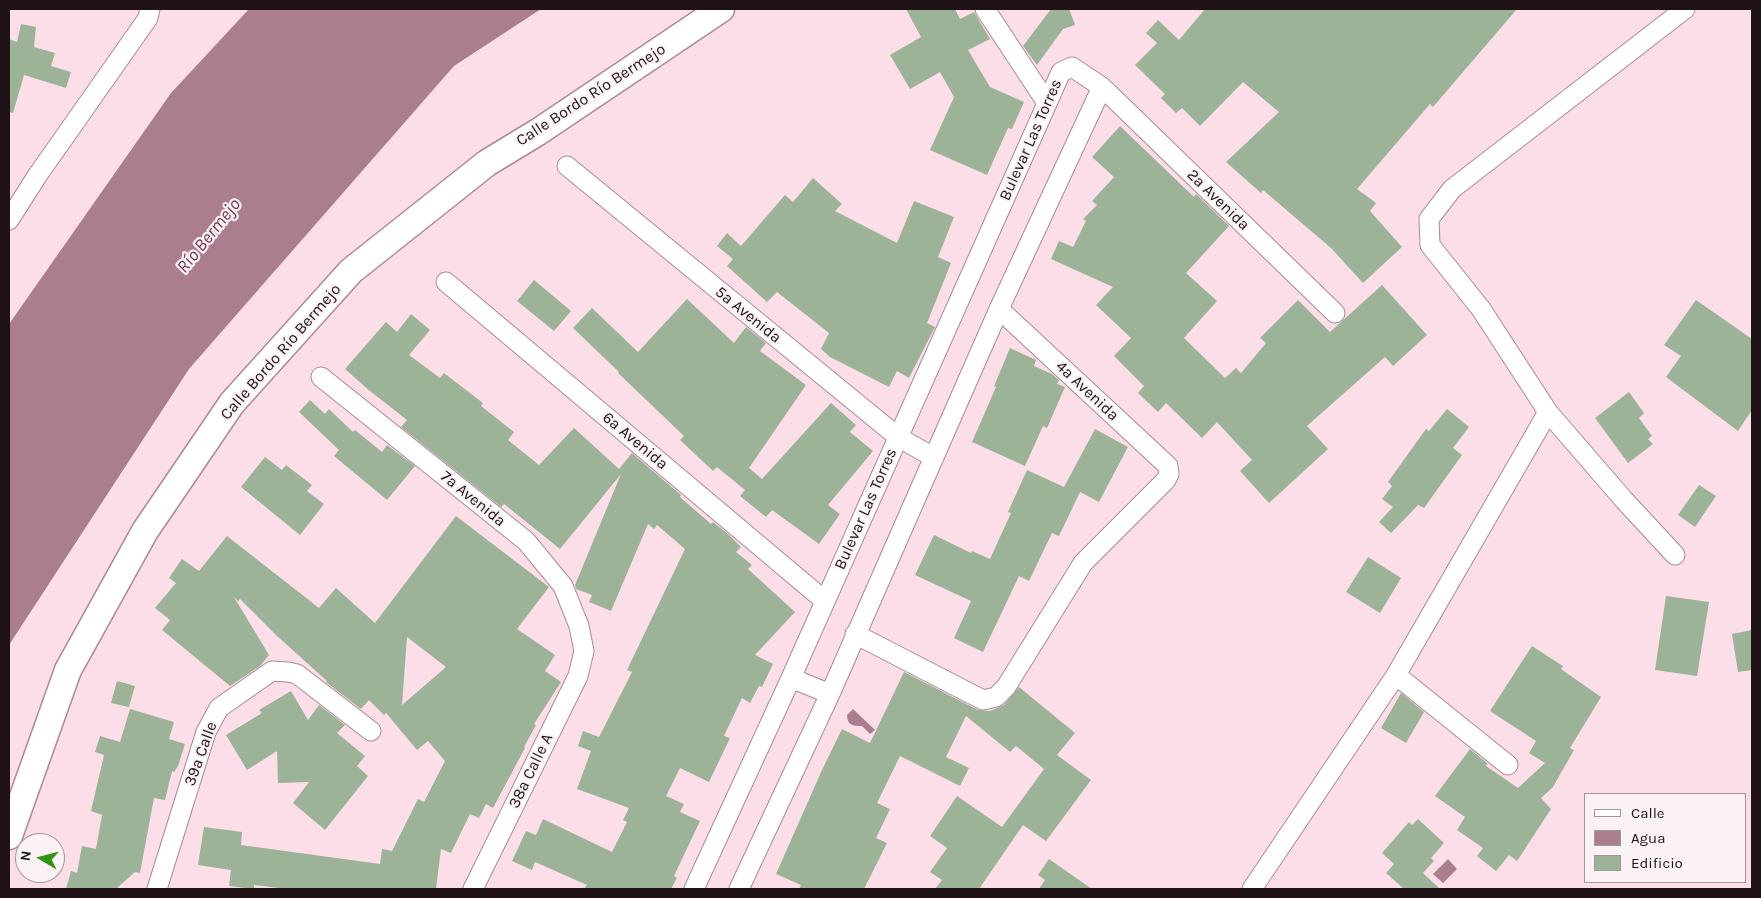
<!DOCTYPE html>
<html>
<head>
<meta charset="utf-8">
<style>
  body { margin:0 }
  #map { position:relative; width:1761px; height:898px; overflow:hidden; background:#fcdee9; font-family:Karla,sans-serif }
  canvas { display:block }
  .frame { position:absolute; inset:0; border:10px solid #1f1217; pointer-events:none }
  .legend { position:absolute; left:1584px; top:793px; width:162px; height:90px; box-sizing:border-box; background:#faf2f5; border:1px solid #a2989c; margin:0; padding:6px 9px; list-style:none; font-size:15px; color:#1f1217 }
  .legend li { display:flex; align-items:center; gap:10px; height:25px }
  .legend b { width:25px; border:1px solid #a2989c }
  .north { position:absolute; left:15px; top:833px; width:50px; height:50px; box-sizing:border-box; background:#faf2f5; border:1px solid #a2989c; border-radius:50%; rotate:278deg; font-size:14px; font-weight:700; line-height:20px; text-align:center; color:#1f1217 }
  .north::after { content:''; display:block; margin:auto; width:18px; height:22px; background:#329415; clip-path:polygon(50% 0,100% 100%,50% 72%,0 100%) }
</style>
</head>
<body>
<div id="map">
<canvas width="1761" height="898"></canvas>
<div class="frame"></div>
<ul class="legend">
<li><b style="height:6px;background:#fff"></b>Calle</li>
<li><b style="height:14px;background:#aa7e8f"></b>Agua</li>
<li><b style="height:14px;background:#9cb397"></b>Edificio</li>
</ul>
<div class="north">N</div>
</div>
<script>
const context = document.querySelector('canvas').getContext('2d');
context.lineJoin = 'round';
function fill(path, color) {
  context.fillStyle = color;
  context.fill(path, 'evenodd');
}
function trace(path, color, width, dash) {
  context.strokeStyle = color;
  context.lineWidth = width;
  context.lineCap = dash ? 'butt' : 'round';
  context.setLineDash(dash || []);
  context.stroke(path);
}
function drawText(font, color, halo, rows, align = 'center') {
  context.font = font + ' Karla,sans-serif';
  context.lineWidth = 4.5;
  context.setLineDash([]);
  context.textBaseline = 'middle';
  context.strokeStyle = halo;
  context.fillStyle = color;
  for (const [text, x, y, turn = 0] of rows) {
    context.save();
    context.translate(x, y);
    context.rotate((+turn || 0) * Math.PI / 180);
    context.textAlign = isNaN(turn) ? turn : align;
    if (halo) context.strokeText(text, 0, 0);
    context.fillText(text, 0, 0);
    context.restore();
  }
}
fill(new Path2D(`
  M249,9H541L454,66L189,369L9,645V324L171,93Z
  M853,709L875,730L870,734L862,726C853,726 847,725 847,715Z
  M1448,859L1457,869L1443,883L1433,874Z`), '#aa7e8f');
fill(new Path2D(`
  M906,9H955L960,19L974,12L990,39L968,50L990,87L1024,102L1012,129L1008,128L987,175L930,150L954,97L940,72L910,89L890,55L921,37Z
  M1051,9H1069L1075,25L1063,29L1037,65L1023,46Z
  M1205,9H1517L1433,107L1430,104L1357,189L1376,203L1370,211L1402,247L1363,283L1331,248L1263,190L1261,193L1226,162L1279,112L1243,82L1200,126L1182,108L1176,113L1161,98L1165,94L1135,65L1157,43L1146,33L1158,20L1179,40Z
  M21,24L36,27L34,47L55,53L51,66L71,72L66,88L24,75L13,113L9,112V39L17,42Z
  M1120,126L1194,197L1196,194L1229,226L1186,273L1217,301L1184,338L1225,378L1236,368L1241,373L1266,343L1260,338L1298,300L1330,332L1382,285L1427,335L1393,366L1385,357L1307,426L1328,449L1269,503L1240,471L1252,460L1217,422L1202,438L1166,403L1158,412L1138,393L1144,386L1114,356L1131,338L1096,305L1113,287L1051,259L1059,241L1073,247L1086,221L1083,219L1097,205L1092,201L1114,177L1092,157Z
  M813,178L842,204L835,211L897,243L914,201L954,217L938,257L951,263L927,323L935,327L909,378L897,371L889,387L830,357L821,349L829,333L777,292L767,302L727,266L733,259L717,246L727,233L741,246L785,195L793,202Z
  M534,280L571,311L554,331L517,301Z
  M687,299L734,343L746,327L766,343L760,351L806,385L749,468L762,479L831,403L856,425L850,432L873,451L828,505L840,514L819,544L772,510L766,517L740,496L745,490L717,467L713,471L680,440L684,436L618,373L619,372L573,328L592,308L638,352Z
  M1696,300L1752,339V410L1738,431L1666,377L1681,356L1664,345Z
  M411,314L430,330L409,355L440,378L444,373L483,403L481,406L514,432L508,440L539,465L574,428L619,469L632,453L681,495L680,497L711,524L713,522L729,535L741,547L736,552L752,565L748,569L795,612L755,655L773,664L762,687L759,686L750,703L742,698L724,736L730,738L709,782L680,768L666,796L684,804L680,812L700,821L674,876L677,878L671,889H584L587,885L535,862L532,870L512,861L526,831L536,835L543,819L612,852L627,822L623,820L629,808L577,789L591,751L578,746L583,731L599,737L632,672L627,670L685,549L657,525L654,529L648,524L611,611L589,602L592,595L576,589L575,585L621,474L560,549L504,504L501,507L401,427L407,420L370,391L345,369L386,322L397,332Z
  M1010,348L1036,360L1034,366L1052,374L1059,380L1057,384L1065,387L1047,428L1043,426L1025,466L972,442L996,387L994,386Z
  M1629,392L1644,413L1639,418L1652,436L1648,439L1653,444L1628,463L1595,418Z
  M310,400L325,414L329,409L353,432L355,430L382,452L387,445L415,466L387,500L334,456L339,450L299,412Z
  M1447,409L1469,427L1453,448L1462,455L1424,508L1418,505L1391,533L1379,522L1393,507L1382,499L1392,486L1388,482L1426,429L1429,431Z
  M1095,429L1128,447L1099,502L1080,492L1059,536L1052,533L1029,581L1019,576L983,652L954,638L971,601L915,575L934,535L971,553L972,551L990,559L1011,513L1008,512L1027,470L1064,487Z
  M265,457L282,470L286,465L312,485L307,491L324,504L300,535L241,487Z
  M1699,485L1716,496L1695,527L1678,515Z
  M456,516L549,587L517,629L555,655L545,671L561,682L534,724L536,725L524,747L525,748L493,808L486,804L479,818L470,814L451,853L441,849L436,889H287L254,885V889L229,886L231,870L198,865L204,827L242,832L241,845L380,864L382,849L392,851L418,799L424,802L445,761L428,741L417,750L386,713L384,715L369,700L361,709L326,682L327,681L277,636L240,599L238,601L234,597L269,655L260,666L230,686L162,630L170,620L155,608L176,583L169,578L182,559L199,571L227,536L319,608L336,588L375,623ZM407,637L446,667L402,705Z
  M1368,557L1401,578L1380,613L1346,592Z
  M1666,596L1709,602L1697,676L1655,670Z
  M1752,630V670L1738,672L1732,634Z
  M1532,646L1563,666L1561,669L1601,697L1570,748L1574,750L1553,787L1541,798L1551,809L1517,861L1509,855L1496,871L1477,856L1483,848L1457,830L1465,817L1435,796L1470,749L1487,763L1486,766L1518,788L1545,763L1529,753L1536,741L1490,711Z
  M904,672L978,710L990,711L1004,705L1019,687L1075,733L1057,755L1091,780L1046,841L1023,825L979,889H935L942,880L930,872L947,848L930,836L957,796L1002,827L1044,769L1016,746L1010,752L966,716L946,757L969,768L960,786L900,756L877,803L890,809L876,838L887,843L864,889H799L801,885L776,874L822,770L842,729L870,743Z
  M117,681L135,686L129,707L111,703Z
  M291,691L308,720L319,705L345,725L337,733L365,756L357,766L368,776L325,830L293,803L309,782L278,783L277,751L247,770L226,735L262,713L259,710Z
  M1401,693L1424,712L1406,743L1381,728Z
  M130,709L174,722L169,739L185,744L178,766L174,772L172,771L165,800L154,798L140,873L135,872L118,887L117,889H66L71,871L77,873L82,846L96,849L102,815L91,811L104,755L95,752L100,736L120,742Z
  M1418,819L1444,843L1431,858L1434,861L1423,873L1440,889H1404L1386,873L1394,864L1382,853L1409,822L1412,825Z
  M1049,859L1092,889H1039L1045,880L1038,875Z`), '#9cb397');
const minor = new Path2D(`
  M985,9L1047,103
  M567,166L898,437L933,457
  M9,220L37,176L148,18L150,9
  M446,282L825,601
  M321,377L526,541L563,586L579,626L584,651L578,676L473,889
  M1675,555L1624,500L1548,412L1481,309L1430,245L1429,219L1452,189L1685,9
  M855,634L983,700L996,697L1006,687L1083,563L1166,480L1169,474L1168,466L999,309
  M1396,675L1508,765
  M791,678L830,694
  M157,889L206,732L219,708L272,671L288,672L297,674L371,731
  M694,889L791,678L1061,72L1072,67L1102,87L1335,313
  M739,889L830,694L999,309L1102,87
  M1252,889L1396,675L1548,412`);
const secondary = new Path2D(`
  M9,836L68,670L145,531L232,403L351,271L487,163L538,132L721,9`);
trace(minor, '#ac8997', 21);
trace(secondary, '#ac8997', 29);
trace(minor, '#fff', 19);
trace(secondary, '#fff', 26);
drawText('16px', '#1f1217', '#faf2f5', [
  ["Calle Bordo Río Bermejo",591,95,-33],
  ["Bulevar Las Torres",1031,140,-66],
  ["2a Avenida",1218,200,44],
  ["5a Avenida",748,315,39],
  ["Calle Bordo Río Bermejo",281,352,-49],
  ["4a Avenida",1087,391,43],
  ["6a Avenida",635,441,40],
  ["7a Avenida",473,499,39],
  ["Bulevar Las Torres",866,509,-66],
  ["39a Calle",201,754,-70],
  ["38a Calle A",531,771,-64]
]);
drawText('italic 18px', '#723751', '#faf2f5', [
  ["Río Bermejo",209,236,-51]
]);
</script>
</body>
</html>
